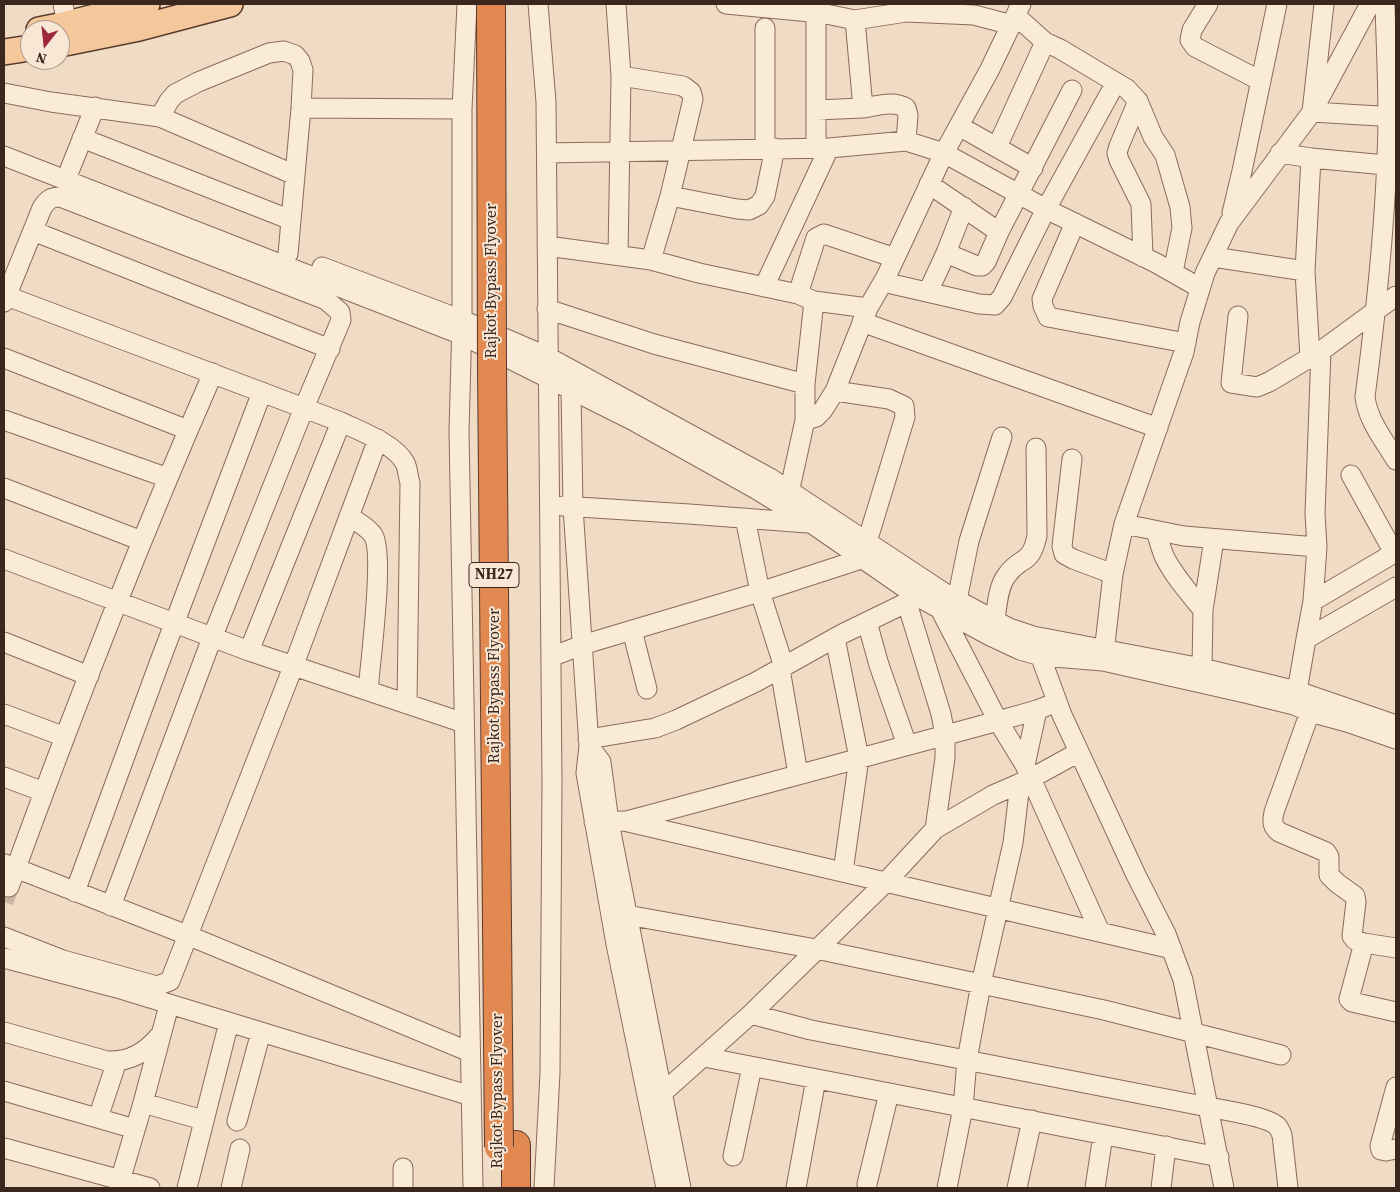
<!DOCTYPE html>
<html>
<head>
<meta charset="utf-8">
<style>
  body { margin:0 }
  #map { position:relative; width:1400px; height:1192px; overflow:hidden; background:#f0dbc4; font-family:"Source Serif 4",serif }
  canvas { display:block }
  .frame { position:absolute; inset:0; border:5px solid #3b271e; pointer-events:none }
  .north { position:absolute; left:20px; top:20px; width:50px; height:50px; box-sizing:border-box; background:#f7e7d4; border:1px solid #ac9a8b; border-radius:50%; rotate:196deg; font-size:14px; font-weight:700; line-height:20px; text-align:center; color:#3b271e }
  .north::after { content:''; display:block; margin:auto; width:18px; height:22px; background:#9d273d; clip-path:polygon(50% 0,100% 100%,50% 72%,0 100%) }
</style>
</head>
<body>
<div id="map">
<canvas width="1400" height="1192"></canvas>
<div class="frame"></div>
<div class="north">N</div>
</div>
<script>
const context = document.querySelector('canvas').getContext('2d');
context.lineJoin = 'round';
function trace(path, color, width, dash) {
  context.strokeStyle = color;
  context.lineWidth = width;
  context.lineCap = dash ? 'butt' : 'round';
  context.setLineDash(dash || []);
  context.stroke(path);
}
function drawText(font, color, halo, rows, align = 'center') {
  context.font = font + ' "Source Serif 4",serif';
  context.lineWidth = 4;
  context.setLineDash([]);
  context.textBaseline = 'middle';
  context.strokeStyle = halo;
  context.fillStyle = color;
  for (const [text, x, y, turn = 0] of rows) {
    context.save();
    context.translate(x, y);
    context.rotate((+turn || 0) * Math.PI / 180);
    context.textAlign = isNaN(turn) ? turn : align;
    if (halo) context.strokeText(text, 0, 0);
    context.fillText(text, 0, 0);
    context.restore();
  }
}
trace(new Path2D(`
  M4,902L9,887`), '#ccb7a3', 19, [19, 9]);
const minor = new Path2D(`
  M63,4L67,24
  M467,4L462,109V320L459,431L473,1188
  M538,4L546,102L552,781L550,1073L544,1188
  M616,4L621,76L618,255
  M726,4L821,13L855,20
  M1208,4L1192,30L1190,40L1195,47L1261,81
  M1324,4L1312,112L1396,117
  M1385,4C1386,42 1388,80 1388,118C1387,211 1377,305 1365,397C1368,421 1384,440 1396,460
  M816,12V148
  M1016,16L1045,42L1060,49L1127,89L1138,101L1153,137L1165,155L1180,207L1182,228L1173,272
  M765,28V149
  M621,76L683,86L691,92L693,99L670,196L651,260
  M4,93L51,102L160,117L295,175
  M1138,101L1119,146L1117,153L1119,160L1141,204L1143,257
  M301,108L462,109
  M863,108C877,106 894,100 906,108L908,115L906,141
  M816,110L863,108L855,20L906,12L974,15L1012,25
  M160,117L169,101L175,94L198,82L269,53L284,51L295,55L300,61L303,70L301,108L288,254
  M959,126L1033,168
  M82,138L291,220
  M997,147L1045,42
  M547,153L829,148
  M1280,153L1311,158L1396,166
  M4,156L462,335L632,420L754,488L811,523L918,597L990,636L1020,650L1041,656L1103,661L1245,693L1294,705L1310,712L1347,722L1396,739
  M70,169L95,107
  M929,184L999,232
  M670,196L737,209L749,210L759,205L765,196L775,148
  M1232,213L1242,171L1277,4
  M1075,223L1042,299L1043,306L1048,317L1186,343
  M33,231L330,349
  M547,246L651,260L699,273L798,294L814,301L868,308
  M946,253L977,266H982L986,262L999,232L1072,90
  M1213,257L1305,271
  M322,267L462,320L548,357L770,478L946,594L1009,628L1033,636L1202,668L1297,691L1396,725
  M883,282L979,304L995,305L1002,297L1046,209L1110,93
  M764,287L829,148L906,141L944,153L1046,209L1156,263L1200,288
  M928,292L946,253L964,207
  M798,294L816,238L824,234L895,258
  M4,295L341,422C360,431 395,444 405,463C408,469 408,477 410,483L407,704
  M4,302L42,208C47,200 51,197 60,197L326,300L340,312L341,320L304,408L212,638L111,906
  M547,309L654,344L805,384
  M1238,316L1231,383L1257,387L1269,382L1321,351L1396,296
  M862,322L1158,428
  M4,358L188,430
  M1310,358L1305,271L1311,158
  M571,391L573,507L589,746L586,773L616,944L666,1188
  M835,391L889,399L904,406L905,417L867,542
  M4,420L168,478
  M805,420L816,417L823,410L835,391L868,308L886,277L944,153L990,69L1021,4
  M1072,459L1062,546L1064,554L1073,559L1113,574
  M1351,475L1394,553
  M4,488L142,541
  M787,502L805,420V384L814,301
  M563,506L689,514L807,523
  M349,516C357,522 368,527 373,535C385,553 370,664 368,691
  M745,518L760,592L784,667
  M1124,524L1184,536L1317,547
  M1156,531C1159,540 1161,550 1165,558C1175,577 1189,593 1203,610
  M4,559L249,651L464,723
  M957,600L969,541L1002,437
  M1313,601L1396,552
  M907,603L941,714L945,735V758L935,829
  M941,611L998,721L1025,765L1100,932
  M995,620C997,606 998,586 1007,575C1021,555 1030,567 1037,536L1036,448
  M867,622L879,665L907,745
  M632,630L647,689
  M835,638L859,758L843,872
  M1306,639L1313,601L1317,547L1315,514L1321,351
  M4,642L89,676
  M1037,647L1062,715L1136,875L1166,934L1183,980L1224,1188
  M249,651L341,422
  M551,657L582,645L763,591L861,559
  M1103,661L1113,574L1124,524L1184,352L1190,322L1205,273L1229,223L1312,112L1370,4
  M1202,668L1203,610L1214,539
  M780,669L798,774
  M1295,703L1306,639L1396,587
  M1310,712L1274,812C1272,822 1272,826 1279,832L1326,852L1329,857V875L1337,883L1355,896L1356,902L1352,936L1355,940L1364,943L1349,999L1352,1002L1396,1012
  M4,714L65,737
  M588,739L655,728L676,720L756,682L842,634L918,597
  M589,746L601,762L609,822L681,1188
  M1025,765L1037,710
  M4,777L44,792
  M627,821L998,721L1037,710L1057,702
  M594,822L624,821L1172,949
  M5,864L187,935L470,1052
  M9,887C72,714 139,542 213,373
  M75,892L160,661L262,392
  M612,916L627,915L816,949L1104,1010L1281,1055
  M4,937L63,960L157,986L170,981L293,667L378,439
  M1364,943L1396,948
  M4,958L117,988L471,1096
  M751,1014L886,882L935,829L993,795L1030,779L1079,752
  M4,1032L107,1061C131,1062 146,1052 161,1034
  M704,1057L1219,1157
  M1396,1087L1380,1146L1381,1150L1386,1151L1396,1149
  M4,1091L135,1129
  M143,1103L203,1120
  M649,1105L751,1014L811,1030L1208,1107C1223,1110 1270,1117 1278,1127C1279,1128 1281,1133 1282,1135L1288,1188
  M98,1118L117,1061
  M237,1121L261,1032
  M4,1148L150,1188
  M733,1156L752,1067
  M403,1168V1188
  M120,1181L143,1103L169,1005
  M867,1184L889,1093
  M187,1188L229,1022
  M231,1188L240,1149
  M796,1188L816,1079
  M947,1188L963,1108L967,1060L981,984L1013,843L1020,783
  M1017,1188L1032,1120
  M1095,1188L1103,1135
  M1161,1188L1166,1146`);
const major = new Path2D(`
  M39,30L59,26L147,4
  M60,44L139,28L230,4
  M4,52L30,48`);
const highway = new Path2D(`
  M516,1145V1188`);
trace(minor, '#8b6b5a', 21);
trace(major, '#593a2e', 28);
trace(highway, '#593a2e', 30);
trace(minor, '#faead8', 19);
trace(major, '#f4c89b', 25);
trace(highway, '#e28952', 28);
const highwayBridge = new Path2D(`
  M491,4L492,367L499,1147`);
trace(highwayBridge, '#593a2e', 30, []);
trace(highwayBridge, '#e28952', 28);
for (const [x, y, w] of [
  [494,575,50]
]) {
  const box = new Path2D();
  box.roundRect(x - w / 2, y - 12.5, w, 25, 4);
  context.fillStyle = '#f7e7d4';
  context.fill(box);
  trace(box, '#3b271e', 1);
}
drawText('bold 15px', '#3b271e', null, [
  ["NH27",494,575]
]);
drawText('16px', '#3b271e', '#f7e7d4', [
  ["Rajkot Bypass Flyover",492,281,-90],
  ["Rajkot Bypass Flyover",495,686,-90],
  ["Rajkot Bypass Flyover",498,1091,-90]
]);
</script>
</body>
</html>
